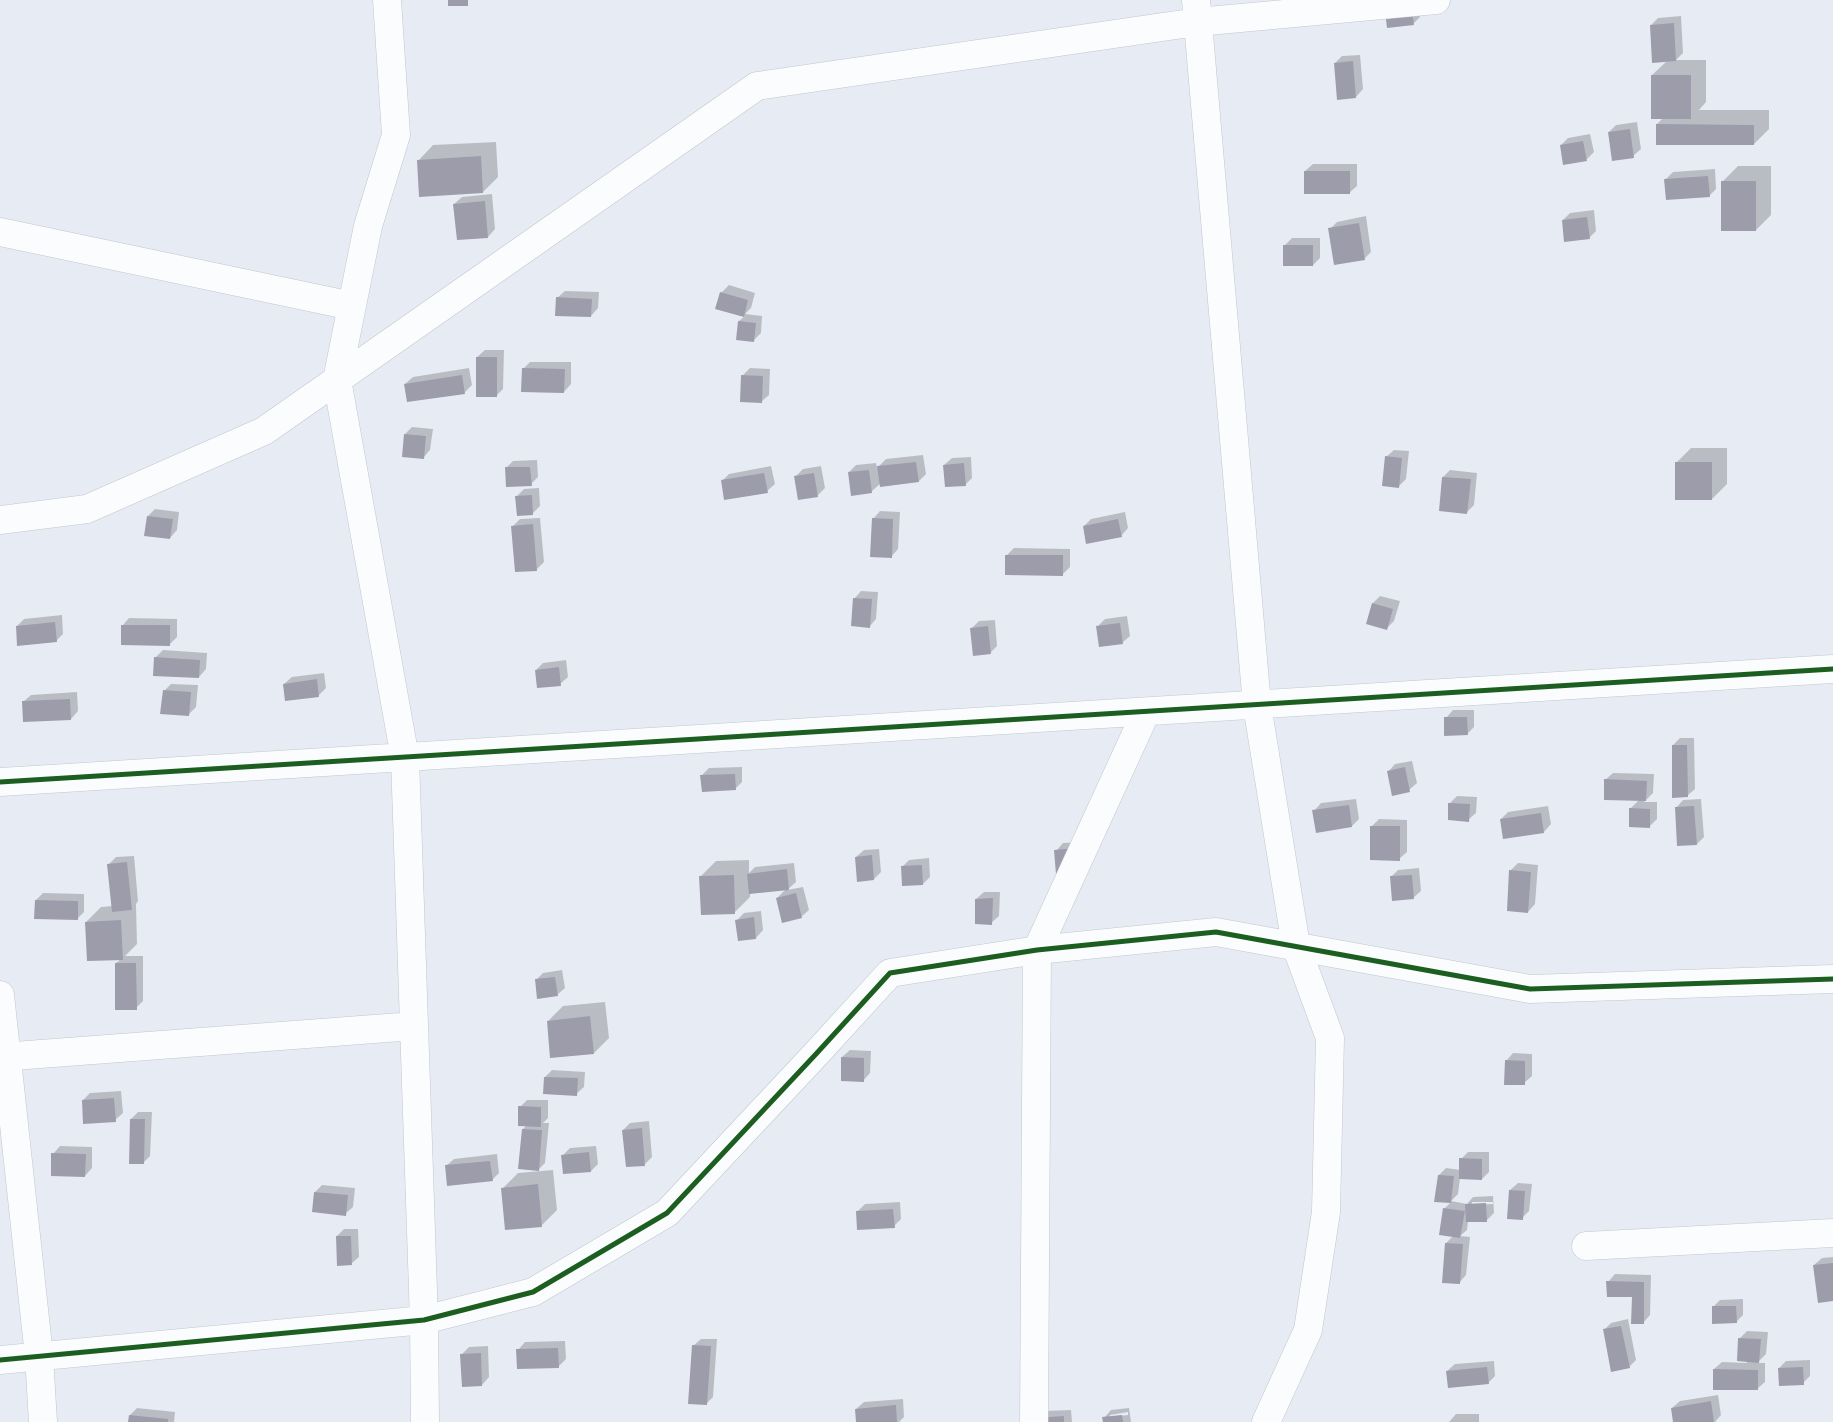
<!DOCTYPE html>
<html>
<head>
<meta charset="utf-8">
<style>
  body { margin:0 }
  canvas { display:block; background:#e7ecf4 }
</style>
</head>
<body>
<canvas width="1833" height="1422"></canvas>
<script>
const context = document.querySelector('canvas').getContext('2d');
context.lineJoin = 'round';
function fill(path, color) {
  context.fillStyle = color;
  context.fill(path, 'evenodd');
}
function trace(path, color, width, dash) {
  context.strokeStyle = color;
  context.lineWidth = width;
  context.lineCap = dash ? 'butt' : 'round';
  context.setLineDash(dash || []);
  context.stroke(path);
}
fill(new Path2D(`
  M1419,2L1420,17L1413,24L1394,5Z
  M1681,16L1683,53L1676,60H1706V102L1699,110H1769V129L1754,144L1657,124L1664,117L1652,75L1667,61L1651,25L1658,18Z
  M1360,55L1363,89L1356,97L1335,63L1342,56Z
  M1637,122L1641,149L1633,156L1609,132L1616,125Z
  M1590,134L1594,152L1587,159L1561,145L1568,138Z
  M496,142L498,177L483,192L418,161L433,145Z
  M1313,164H1357V186L1349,193L1305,171Z
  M1738,166H1771V215L1756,230L1723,181Z
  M1715,169L1716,189L1709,196L1665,180L1673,172Z
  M492,194L495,229L488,237L454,204L462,197Z
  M1594,210L1596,231L1589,238L1563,220L1570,213Z
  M1366,216L1371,252L1364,259L1330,229L1337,222Z
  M1292,238H1320V258L1313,265L1285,245Z
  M729,285L755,293L751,308L745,314L762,316L761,333L753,341L739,321L745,316L717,308L722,292Z
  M565,291L599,292L598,308L591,316L557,298Z
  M485,350H504L503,389L496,396L477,357Z
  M530,362H571V384L564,392L523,369Z
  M469,368L472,385L465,392L405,384L413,377Z
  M750,368L770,369L769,395L761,402L743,375Z
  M412,427L433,429L430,450L423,458L405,434Z
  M1691,448H1727V484L1712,499L1676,463Z
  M1394,450L1409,451L1406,479L1399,486L1386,457Z
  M923,455L926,474L919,481L881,483L871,492L849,472L856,465L876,463L877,468L886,459Z
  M971,457L972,478L965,485L944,465L952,458Z
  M537,460L538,477L531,484L506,468L513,461Z
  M771,466L775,484L767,491L722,481L729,474Z
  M821,466L825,488L817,496L796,476L803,469Z
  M1450,470L1477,473L1474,505L1467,512L1443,477Z
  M539,488L540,506L533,513L516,497L524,489Z
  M155,509L179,512L177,530L170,538L148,516Z
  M880,511L900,512L898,549L891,557L873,519Z
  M1125,512L1128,528L1121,536L1084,526L1091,519Z
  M540,518L544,562L536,570L513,526L520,519Z
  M1014,548L1070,549V567L1063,574L1007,555Z
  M861,591L878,592L876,619L869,627L854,599Z
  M1380,596L1400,601L1394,621L1386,629L1367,623L1373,603Z
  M62,615L63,634L56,641L17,626L24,619Z
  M1127,616L1130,636L1122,643L1097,627L1105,619Z
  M129,618L177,619V637L170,644L122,626Z
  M995,620L997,646L990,653L971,629L979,621Z
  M163,650L207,653L206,669L199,677L155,658Z
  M566,660L568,677L560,684L536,670L543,663Z
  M324,673L326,688L318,696L284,684L292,677Z
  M171,684L198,685L196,707L189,714L164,691Z
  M77,692L78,711L71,719L23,702L31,695Z
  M1453,710H1474V727L1467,734L1446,718Z
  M1680,738H1694L1695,789L1687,796L1673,745Z
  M1412,761L1417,783L1409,790L1388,772L1395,764Z
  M742,767V782L735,789L702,775L709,768Z
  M1613,773L1654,774L1653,793L1644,802H1657V819L1649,827L1631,808L1639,800L1605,780Z
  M1457,796L1477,797L1476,813L1468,820L1450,803Z
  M1356,799L1359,819L1352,826L1314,811L1321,803Z
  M1701,799L1704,837L1697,844L1676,808L1683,800Z
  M1548,806L1551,824L1544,832L1504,838L1501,819L1508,812Z
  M1379,819L1407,820V852L1399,859L1372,826Z
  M1083,842L1084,864L1056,851L1063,843Z
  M879,849L881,872L874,879L856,857L864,850Z
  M134,856L138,901L136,904L137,944L125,956H143V1001L136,1008L116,963L121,959L86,922L101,907L113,906L109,864L116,857Z
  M929,858L930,877L923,884L902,867L909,860Z
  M749,860V873L755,867L794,863L796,882L787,890L803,887L809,910L801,917L777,898L786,889L750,893V897L734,913L701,876L716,861Z
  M1518,863L1538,865L1535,904L1528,912L1510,871Z
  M1419,868L1421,891L1413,898L1391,877L1398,870Z
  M984,892H1000L999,916L991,923L976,899Z
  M43,893L84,894V912L77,919L36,900Z
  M761,911L763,930L756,938L737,920L744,913Z
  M562,970L565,988L557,995L536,980L543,973Z
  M605,1002L609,1038L594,1053L548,1021L563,1006Z
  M850,1050L871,1051L870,1073L863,1081L842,1057Z
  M1513,1053L1532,1054V1076L1524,1083L1506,1061Z
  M552,1070L585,1072L584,1087L576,1094L545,1077Z
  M121,1091L123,1113L115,1120L83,1100L90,1093Z
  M527,1100H548V1118L543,1123H549L545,1163L538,1170L523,1129L527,1125L520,1107Z
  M138,1112H152L150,1156L143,1163L131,1119Z
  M649,1121L652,1157L645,1164L623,1130L630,1123Z
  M60,1146L92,1147V1168L85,1176L53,1154Z
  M596,1146L598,1164L591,1171L563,1155L570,1148Z
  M1468,1152H1489V1172L1482,1179L1460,1178L1458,1194L1451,1201L1467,1204L1473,1197L1493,1196L1494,1213L1487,1220L1468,1221L1467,1230L1460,1236L1470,1237L1466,1275L1459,1283L1446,1243L1453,1236L1444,1209L1451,1202L1436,1200L1439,1175L1446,1168L1461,1170V1159ZM1472,1202H1493V1204L1472,1205Z
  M497,1154L499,1173L492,1180L446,1166L454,1159Z
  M553,1170L557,1210L542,1225L503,1188L518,1173Z
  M1518,1183L1532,1184L1529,1211L1522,1218L1510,1190Z
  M322,1185L355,1188L353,1207L345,1214L315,1192Z
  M900,1202L901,1219L894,1226L858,1211L865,1204Z
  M344,1229H358L359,1257L351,1264L337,1236Z
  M1833,1257V1300L1814,1265L1822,1258Z
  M1615,1274L1651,1275L1650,1315L1643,1323L1633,1296L1608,1282Z
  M1743,1299V1315L1736,1322L1713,1307L1720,1300Z
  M1628,1319L1636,1360L1629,1367L1604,1330L1611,1323Z
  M1747,1331L1768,1332L1766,1354L1757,1363H1765V1382L1757,1389L1714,1369L1722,1362L1747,1363L1740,1338Z
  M701,1339H717L713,1397L706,1404L693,1346Z
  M565,1341L566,1359L559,1366L518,1350L525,1342Z
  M488,1346L489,1377L482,1385L462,1354L469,1347Z
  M1810,1360V1376L1803,1383L1779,1368L1786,1361Z
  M1494,1361L1495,1376L1488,1383L1447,1371L1455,1364Z
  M1718,1395L1721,1415L1715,1422H1674L1672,1408L1680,1401Z
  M903,1399L904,1417L899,1422H857L856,1409L864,1402Z
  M137,1408L175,1412L174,1422H129L130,1415Z
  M1129,1408L1131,1422H1104V1418L1111,1410ZM1128,1412V1415L1110,1417V1415Z
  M1071,1410L1072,1422H1037L1044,1411Z
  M1456,1414H1479V1422H1449Z`), '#0003');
fill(new Path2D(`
  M448,0H468V6H448Z
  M1412,9L1414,25L1387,28L1385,11Z
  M1674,23L1676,61L1652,63L1650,25Z
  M1353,61L1356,98L1337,100L1334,63Z
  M1651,75H1691V119H1651Z
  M1656,124L1754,125V145H1656Z
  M1630,129L1634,158L1612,161L1608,132Z
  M1583,141L1587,161L1563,165L1560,145Z
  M481,156L483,193L419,197L417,160Z
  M1304,171H1350V194H1304Z
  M1708,176L1710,197L1666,200L1664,179Z
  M1721,181H1756V231H1721Z
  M485,201L488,238L457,240L453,204Z
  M1587,217L1590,239L1564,242L1562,220Z
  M1359,223L1365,260L1334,265L1328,228Z
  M1283,245H1313V266H1283Z
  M720,292L748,300L744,317L715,309Z
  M556,297L592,299L591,317L555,316Z
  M738,321L756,323L754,342L736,340Z
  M476,357H497V397H476Z
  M522,368L565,369L564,393L521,392Z
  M462,375L465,394L407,402L404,384Z
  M741,375L763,376L762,403L740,402Z
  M404,434L426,436L424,459L402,457Z
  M1385,456L1402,458L1399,488L1382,486Z
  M916,462L919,482L880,487L877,466Z
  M1675,462H1712V500H1675Z
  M964,463L966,486L945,487L943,465Z
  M505,467H530L532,486L506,487Z
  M869,470L872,493L851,496L848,472Z
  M764,473L768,493L724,500L721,480Z
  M814,473L818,497L798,500L794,476Z
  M1442,477L1471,479L1467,514L1439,511Z
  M532,495L533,515L517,516L515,496Z
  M147,516L173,519L170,539L144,536Z
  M872,518L893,519L892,558L870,557Z
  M1118,519L1122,537L1086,544L1083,526Z
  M533,524L537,571L515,572L511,526Z
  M1005,555H1063V576L1005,575Z
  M853,598L872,599L870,628L851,626Z
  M1372,603L1393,609L1387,630L1366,624Z
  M55,622L57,642L17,646L16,626Z
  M1120,623L1123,644L1099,647L1096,626Z
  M121,625H170V646L121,645Z
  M988,626L991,654L973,656L970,628Z
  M154,657L200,660L199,678L153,676Z
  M559,667L561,686L537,688L535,670Z
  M317,679L319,697L285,701L283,684Z
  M163,690L191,692L189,716L160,714Z
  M70,699L71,720L23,722L22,701Z
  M1444,717H1467L1468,735L1444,736Z
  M1672,745H1687L1688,797L1672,798Z
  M1405,767L1410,792L1392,796L1387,771Z
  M735,774L736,790L702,792L700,775Z
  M1604,779L1647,781L1646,801L1604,800Z
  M1448,803L1470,804L1469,822L1448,820Z
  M1349,805L1352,827L1316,833L1312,810Z
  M1694,806L1697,845L1677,846L1675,807Z
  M1629,808L1650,809V828L1629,827Z
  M1541,813L1544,833L1503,839L1500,819Z
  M1370,826H1400V861L1370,860Z
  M1076,848L1077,872L1056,874L1054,850Z
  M872,855L874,880L857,882L855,857Z
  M127,862L132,910L112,912L107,864Z
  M922,865L923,885L902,886L901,866Z
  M787,869L789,890L749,894L747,874Z
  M1509,870L1531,872L1528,913L1507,911Z
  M734,875L735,914L701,915L699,876Z
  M1412,875L1414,899L1392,901L1390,876Z
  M796,893L802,918L782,923L776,898Z
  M993,898L992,925L975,924V899Z
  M35,900L78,901V920L34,919Z
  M754,917L756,939L738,941L735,920Z
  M121,920L123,960L87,961L85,922Z
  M115,963H136L137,1010H115Z
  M555,977L558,996L537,999L535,979Z
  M590,1016L594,1054L550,1058L547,1021Z
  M841,1057L864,1058V1082L841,1081Z
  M1505,1060L1525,1061V1085H1504Z
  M544,1077L578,1078L577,1096L543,1094Z
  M114,1098L116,1122L83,1124L82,1100Z
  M518,1106L541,1107V1127L518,1126Z
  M130,1119H145L144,1164H129Z
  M642,1128L645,1166L626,1167L622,1130Z
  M522,1129L542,1130L539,1171L518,1169Z
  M589,1152L591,1172L563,1174L561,1155Z
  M51,1153L86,1154L85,1177L51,1176Z
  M1459,1158L1482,1159V1180L1459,1179Z
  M490,1161L493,1181L447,1186L445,1165Z
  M1438,1175L1454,1176L1451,1203L1434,1202Z
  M538,1184L542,1227L505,1230L501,1188Z
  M1509,1190L1525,1191L1523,1220L1507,1219Z
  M314,1192L348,1195L346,1216L312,1212Z
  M1486,1203L1487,1222H1466L1465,1204Z
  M1443,1208L1465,1211L1460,1238L1439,1235Z
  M893,1209L895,1228L857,1230L856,1211Z
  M336,1236H351L352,1265L337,1266Z
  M1445,1243L1463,1244L1460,1284L1442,1283Z
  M1833,1263V1301L1818,1303L1813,1265Z
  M1606,1281L1644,1282V1324H1631L1632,1297H1607Z
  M1712,1306H1736L1737,1323L1712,1324Z
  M1621,1326L1630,1368L1611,1372L1603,1329Z
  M1738,1338L1761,1339L1759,1363L1737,1361Z
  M692,1345L711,1346L707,1405L688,1404Z
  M558,1348L559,1368L517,1369L516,1349Z
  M481,1353L482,1386L462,1387L460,1354Z
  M1487,1367L1489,1384L1448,1388L1446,1371Z
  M1803,1367L1804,1385L1779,1386L1778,1368Z
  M1713,1369L1758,1370V1390H1713Z
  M1711,1401L1714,1422H1673L1671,1408Z
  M896,1405L897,1422H856L855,1409Z
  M129,1415L168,1419V1422H128Z
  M1122,1415L1123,1422H1103L1102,1417Z
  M1064,1416V1422H1036L1035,1418Z`), '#9c9cab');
const minor = new Path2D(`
  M387,0L396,135L368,226L337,380L405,758L424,1320L425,1422
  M1196,0L1257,705L1296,946L1330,1038L1326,1212L1308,1330L1266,1422
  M0,232L352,306
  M0,520L87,509L264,431L757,86L1197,22L1436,0
  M0,782L1833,669
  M0,995L39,1356L43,1422
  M0,1057L414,1026
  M1586,1246L1833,1233
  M0,1360L424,1320L533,1292L667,1213L816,1054L890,973L1037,950L1216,932L1530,989L1833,979
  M1034,1422L1037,950L1146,712`);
trace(minor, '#c1c6ce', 29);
trace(minor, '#fbfcfd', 28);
trace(new Path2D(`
  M0,782L1833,669
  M0,1360L424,1320L533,1292L667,1213L816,1054L890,973L1037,950L1216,932L1530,989L1833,979`), '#1b5e20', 5);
</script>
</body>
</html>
